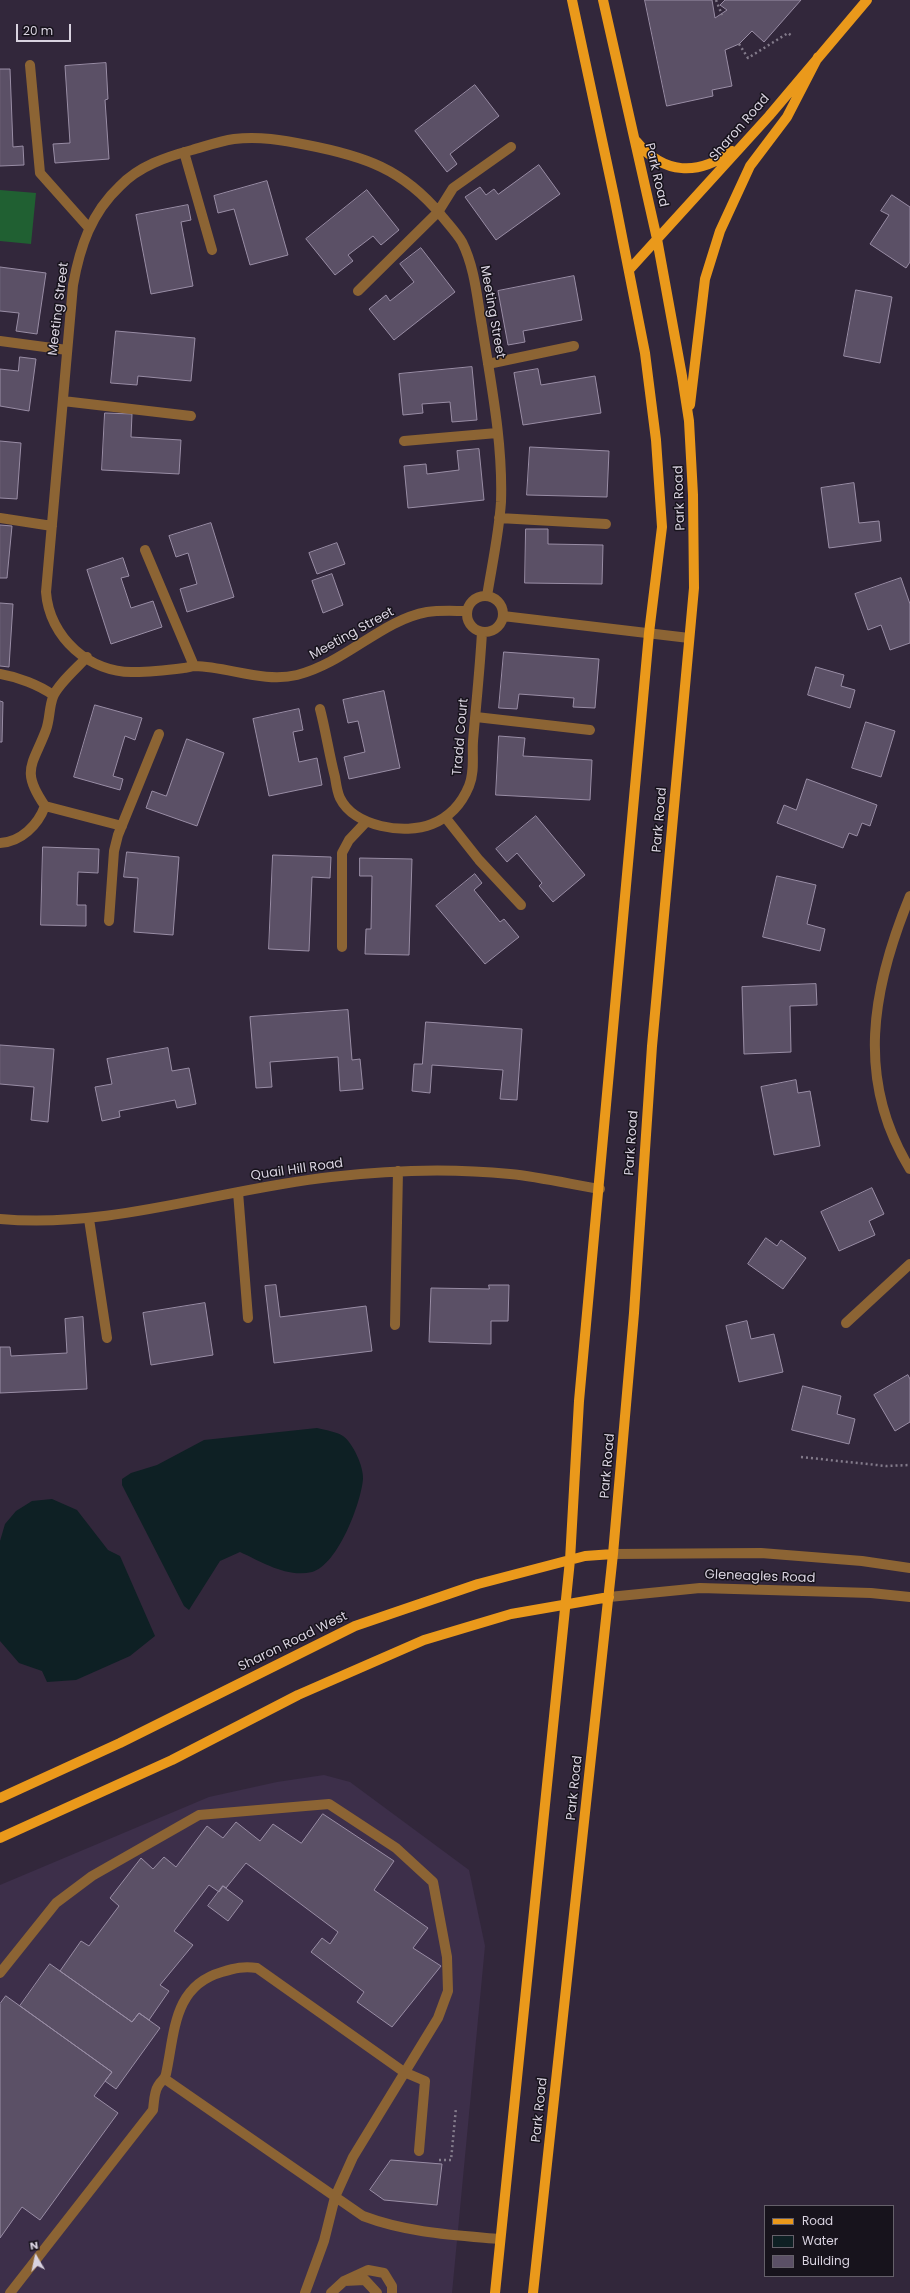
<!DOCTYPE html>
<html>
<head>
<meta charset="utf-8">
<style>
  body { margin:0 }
  #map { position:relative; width:910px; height:2293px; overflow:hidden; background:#32273b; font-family:Poppins,sans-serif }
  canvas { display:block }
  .legend { position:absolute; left:764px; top:2205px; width:130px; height:72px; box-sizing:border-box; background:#17131c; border:1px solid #65606a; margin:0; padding:5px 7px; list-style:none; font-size:12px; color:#d9d3e0 }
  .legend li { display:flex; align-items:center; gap:8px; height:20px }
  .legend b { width:20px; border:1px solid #65606a }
  .north { position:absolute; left:16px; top:2237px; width:40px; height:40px; -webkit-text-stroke:3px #17131c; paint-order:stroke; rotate:351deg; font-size:11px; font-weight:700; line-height:16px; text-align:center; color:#d9d3e0 }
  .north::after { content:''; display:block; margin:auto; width:14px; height:18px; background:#d9d3e0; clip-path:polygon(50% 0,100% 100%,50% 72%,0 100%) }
  .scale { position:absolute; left:16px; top:24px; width:55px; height:18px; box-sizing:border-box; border:2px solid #d9d3e0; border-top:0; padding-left:5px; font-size:12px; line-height:14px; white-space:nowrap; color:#d9d3e0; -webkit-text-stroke:3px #17131c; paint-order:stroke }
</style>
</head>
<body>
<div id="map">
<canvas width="910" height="2293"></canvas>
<ul class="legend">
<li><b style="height:5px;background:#ea991b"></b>Road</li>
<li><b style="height:11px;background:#0e2024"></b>Water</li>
<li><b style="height:11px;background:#5b5066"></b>Building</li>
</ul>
<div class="north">N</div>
<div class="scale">20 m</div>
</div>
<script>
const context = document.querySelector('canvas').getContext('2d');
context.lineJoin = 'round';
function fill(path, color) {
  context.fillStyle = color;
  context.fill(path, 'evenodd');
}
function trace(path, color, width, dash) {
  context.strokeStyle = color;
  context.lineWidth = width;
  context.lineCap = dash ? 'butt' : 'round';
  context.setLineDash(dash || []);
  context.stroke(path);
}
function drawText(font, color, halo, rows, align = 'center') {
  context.font = font + ' Poppins,sans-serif';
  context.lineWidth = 3;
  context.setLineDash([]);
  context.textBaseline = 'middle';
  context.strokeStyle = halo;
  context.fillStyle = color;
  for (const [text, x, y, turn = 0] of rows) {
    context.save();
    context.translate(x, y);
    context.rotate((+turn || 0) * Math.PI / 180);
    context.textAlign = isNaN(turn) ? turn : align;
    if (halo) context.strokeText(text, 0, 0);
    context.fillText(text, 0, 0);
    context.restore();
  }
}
fill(new Path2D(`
  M324,1775L350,1782L469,1870L485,1946L452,2293H0V1885L209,1797L277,1782Z`), '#3d2f4a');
fill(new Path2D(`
  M0,190L36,193L31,244L0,241Z`), '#206032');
fill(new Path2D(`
  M317,1428C325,1430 337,1432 343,1436C353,1443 364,1467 363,1479C361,1503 338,1565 312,1572C287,1578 262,1562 240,1552L220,1561L189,1610L184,1606L122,1485V1479L131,1473L157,1465L204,1440Z
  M52,1499L77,1510L108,1550L120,1556L155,1636L130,1656L76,1680L47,1682L42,1671L19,1663L0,1641V1541L5,1524L16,1511L32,1501Z`), '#0e2024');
const building = new Path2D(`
  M645,0H712L715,18L727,10L720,5L725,0H801L764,42L752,31L739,44L725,50L732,86L712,90L713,96L667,106Z
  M106,63L108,99L105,100L109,159L55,163L53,144L70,143L65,66Z
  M0,69H10L13,147L23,146L24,165L0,166Z
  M475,85L499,116L450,154L457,164L447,172L415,131Z
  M539,165L560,194L496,240L465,197L480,187L486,195L494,189L498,194Z
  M267,181L288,255L250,265L234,209L218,213L214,196Z
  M367,190L399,230L381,245L373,236L348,255L353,261L335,275L306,239Z
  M892,195L910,207V262L906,268L870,244L889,215L881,211Z
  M188,205L191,220L181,222L193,286L151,294L136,215Z
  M421,248L455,292L394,340L369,309L386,295L390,301L414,282L400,264Z
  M0,267L46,273L37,334L16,331L19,313L0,311Z
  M574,276L582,320L523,331L525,342L508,345L498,291Z
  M856,290L892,297L880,363L844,356Z
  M116,331L195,338L191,381L138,376L137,385L111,383Z
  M20,357L36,359L29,411L0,406V369L18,371Z
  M472,367L477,420L452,422L450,402L422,404L423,413L403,415L399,374Z
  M538,369L541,385L595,376L601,413L523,425L514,373Z
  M105,413L132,414L131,437L181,440L179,474L102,470Z
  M0,441L21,443L17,499L0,498Z
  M530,447L609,451L607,497L527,495Z
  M479,449L484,500L408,508L404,466L426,464L427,474L459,470L457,451Z
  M854,483L859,523L879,521L881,541L829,548L821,488Z
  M211,523L234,597L187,612L180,589L197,584L188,553L176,557L169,536Z
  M0,525L12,526L7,578H0Z
  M526,529H548V544L603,545L602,584L525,583Z
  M337,543L345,564L317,574L309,553Z
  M123,558L129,576L121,578L131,608L153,601L162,627L111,644L87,570Z
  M332,574L343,605L323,613L312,581Z
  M901,578L910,604V643L890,650L881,625L868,630L855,594Z
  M0,603L13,604L9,667L0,666Z
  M504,652L599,659L595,708L573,707L574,698L519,694L517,709L499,708Z
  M816,667L844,675L841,686L855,690L850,708L808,695Z
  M384,691L400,768L349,779L344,757L365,752L358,721L348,723L343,700Z
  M0,701L3,702L2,742H0Z
  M95,705L142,718L135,740L125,736L113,776L123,779L120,790L74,777Z
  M299,709L303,730L293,732L299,762L317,758L322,785L269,796L253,719Z
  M866,722L895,731L881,777L852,768Z
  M499,736L525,738L523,756L592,760L590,800L496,795Z
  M187,739L224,753L197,826L146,808L152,791L166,796Z
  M807,779L877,805L870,826L862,823L857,836L849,833L843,848L777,823L784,805L796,810Z
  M536,816L585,875L553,902L539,886L542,883L517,853L507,862L496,849Z
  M43,847L99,849L98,873L78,872L77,905H86V926L41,925Z
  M127,852L179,857L173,935L134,932L138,878L124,877Z
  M273,855L331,857L330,878L312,877L309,951L269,949Z
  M360,858L412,859L409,955L365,954L366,929H371L372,876H360Z
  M475,874L482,883L474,890L500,922L504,919L519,937L485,964L436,906Z
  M777,876L816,885L807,924L825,929L820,951L763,937Z
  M816,984L817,1005L790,1006L791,1052L744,1054L742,987Z
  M348,1010L352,1060L360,1059L363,1089L340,1091L338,1057L270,1062L272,1087L256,1088L250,1017Z
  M426,1022L522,1029L517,1100L500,1099L503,1070L432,1065L430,1093L412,1091L414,1064H422Z
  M0,1045L54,1049L48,1122L31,1120L34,1087L0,1084Z
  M168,1048L172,1071L189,1068L196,1104L177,1108L175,1100L119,1111L120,1117L102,1121L95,1087L112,1084L107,1059Z
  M796,1080L798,1093L810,1091L820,1146L774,1155L761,1087Z
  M872,1188L884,1214L869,1221L875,1235L839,1251L821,1212Z
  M766,1238L777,1246L781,1240L806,1258L783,1289L748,1264Z
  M276,1285L280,1317L366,1306L372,1351L274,1363L265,1286Z
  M489,1285H509L508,1321H491V1344L429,1342L431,1288L489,1289Z
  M205,1303L213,1355L151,1365L143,1313Z
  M83,1317L87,1389L0,1393V1347H10L11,1356L67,1353L65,1319Z
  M747,1321L751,1339L774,1334L783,1372L739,1382L726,1326Z
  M908,1375L910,1379V1422L895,1431L874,1395Z
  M803,1386L841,1396L837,1414L855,1419L849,1444L792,1430Z
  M323,1814L394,1861L374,1890L428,1928L413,1948L441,1966L392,2027L357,2002L364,1992L311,1952L322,1938L330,1944L338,1932L246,1863L226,1888L223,1886L219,1892L209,1885L174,1931L193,1945L160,1985L169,1991L149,2020L139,2013L132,2022L60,1971L81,1941L89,1946L119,1906L110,1898L141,1858L153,1869L164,1857L176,1867L207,1826L223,1838L236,1822L260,1841L273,1824L301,1843Z
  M223,1886L243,1901L228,1921L208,1906Z
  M50,1964L132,2022L139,2013L160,2028L116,2089L105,2081L112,2072L20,2006Z
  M6,1996L112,2072L94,2096L118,2113L40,2220L22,2207L0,2238V2004Z
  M391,2160L442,2164L437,2205L384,2200L370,2190Z`);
fill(building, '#5b5066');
trace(building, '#998da5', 1);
trace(new Path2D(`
  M716,0L722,15
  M739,44L748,58L788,33L792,36
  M801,1457L886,1466L910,1465
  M439,2160H451L456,2108`), '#837b8b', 2.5, [2, 3]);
trace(new Path2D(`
  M30,65L40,173L89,228
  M184,152L212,250
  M358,291L438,212L453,188L511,147
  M0,341L67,350
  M488,364L574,346
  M63,401L191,416
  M404,441L497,433
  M0,518L52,526
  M499,518L606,524
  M145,550L194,666
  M467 614a18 18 0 1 1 36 0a18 18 0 1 1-36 0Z
  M467,611C454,611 440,610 427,612C382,620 345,663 297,675C264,683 229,667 195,666C191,666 187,668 184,668C168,670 151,672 135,672C90,674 49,637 46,592L73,285C80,247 91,213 120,186C139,166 166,157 192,150C206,146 220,141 234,139C259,136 283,140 307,145C364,156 403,169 441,215C448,224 456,232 462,242C475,268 477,298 482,326C491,384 503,443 501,502C499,533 492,565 487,596
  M503,616L689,638
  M87,657C78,667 57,685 53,697C49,707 50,719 46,730C33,765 20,770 45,806L122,826
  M0,674C18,677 39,685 53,695
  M320,709C326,732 329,754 335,777C336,783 337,792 340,798C354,827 405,835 432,824C450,817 462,803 469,786C475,772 472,756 473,741C476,705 480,668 482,632
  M476,717L590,730
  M445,817L479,860L521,905
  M0,843C21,842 38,825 45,806
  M910,896C872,988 855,1080 910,1169
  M109,921L114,851L118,835L159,734
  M342,947V853L349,840L366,822
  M238,1192L248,1318
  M0,1219C112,1229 220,1189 331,1177C390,1170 450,1168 510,1174C540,1177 570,1184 600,1189
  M89,1219L107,1338
  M846,1323L910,1264
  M395,1325L398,1171
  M613,1554L761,1553L862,1561L910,1568
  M609,1597L700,1588L871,1593L910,1597
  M0,1973L56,1903L92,1876L199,1815L329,1804L396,1848L433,1882L447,1957L448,1991L438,2018L353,2157L335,2197L324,2241L305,2293
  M165,2079L363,2216C408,2233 454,2235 500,2239
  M344,2281L368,2270L384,2273L392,2286V2293
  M10,2293L153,2110C154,2103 154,2092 158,2086C161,2080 165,2080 166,2074C175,2032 173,1986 222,1972C235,1968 244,1966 257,1968L404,2072L425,2081L419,2151
  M331,2293L344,2281L365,2280L377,2293`), '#8c6434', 10);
trace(new Path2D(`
  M636,141C664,175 698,176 732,151
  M629,270L769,116L867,0
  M690,405L705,279L720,231L750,166L787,117L818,57
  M0,1798L120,1743L355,1626L478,1584L585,1556L613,1554
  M0,1838L172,1760L298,1695L424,1640L511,1614L609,1597
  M495,2293L570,1560L579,1401L649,633L662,527L656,440L645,353L614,196L572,0
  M533,2293L613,1554L634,1313L652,1046L694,588L693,495L689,421L682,376L657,239L603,0`), '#ea991b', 10);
drawText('13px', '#d9d3e0', '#17131c', [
  ["Sharon Road",740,128,-49],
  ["Park Road",656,175,77],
  ["Meeting Street",59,309,-83],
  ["Meeting Street",492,312,80],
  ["Park Road",680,498,-92],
  ["Meeting Street",352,634,-29],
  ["Tradd Court",461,737,-85],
  ["Park Road",660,820,-85],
  ["Park Road",632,1143,-86],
  ["Quail Hill Road",297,1170,-8],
  ["Park Road",608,1466,-85],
  ["Gleneagles Road",760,1577,2],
  ["Sharon Road West",293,1642,-26],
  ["Park Road",575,1788,-84],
  ["Park Road",540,2110,-84]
]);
</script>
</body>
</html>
